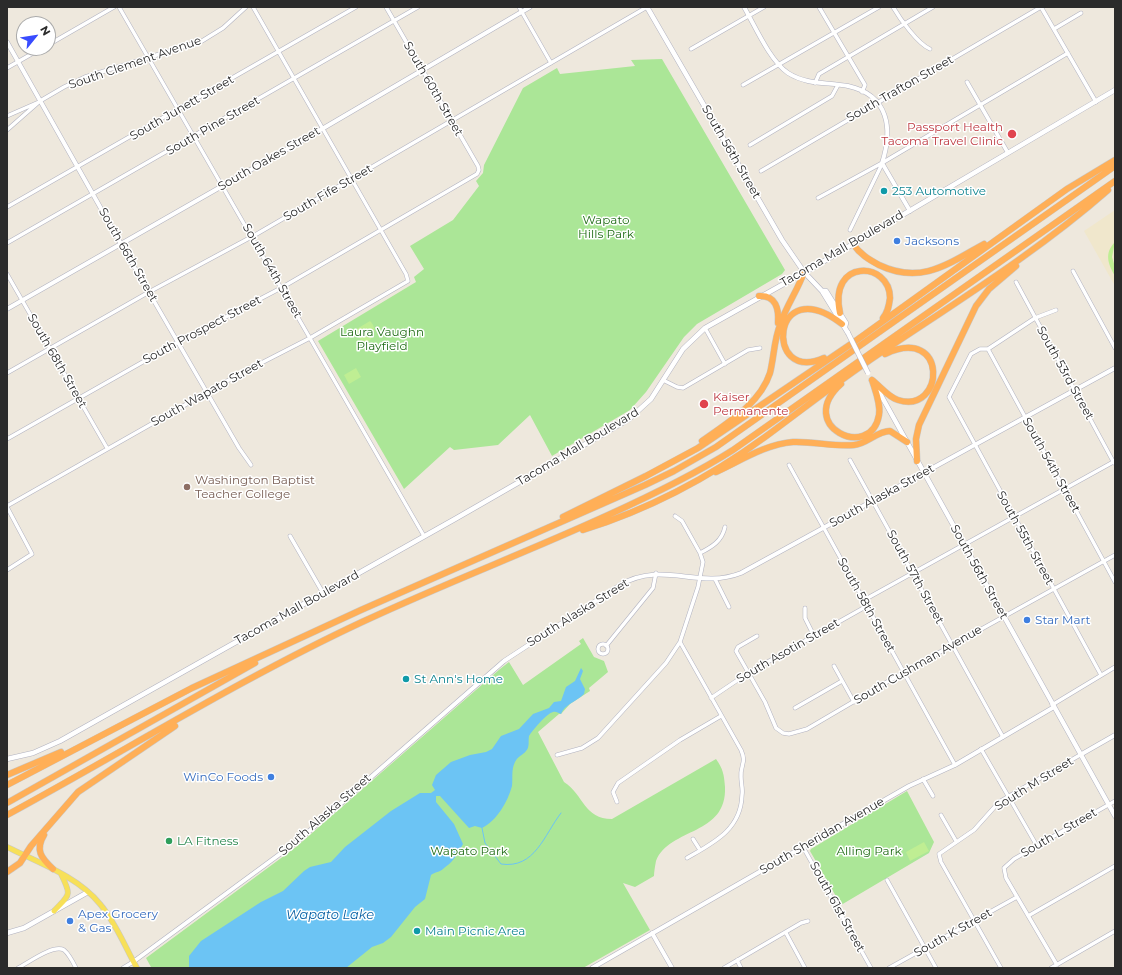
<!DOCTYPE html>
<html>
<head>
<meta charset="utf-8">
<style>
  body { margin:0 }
  #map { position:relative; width:1122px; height:975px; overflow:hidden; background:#eee8dd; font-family:Montserrat,sans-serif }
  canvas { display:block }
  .frame { position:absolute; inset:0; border:8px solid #2b2b2b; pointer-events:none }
  .north { position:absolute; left:16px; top:16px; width:40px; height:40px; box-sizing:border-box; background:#fff; border:1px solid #aaa; border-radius:50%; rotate:60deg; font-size:11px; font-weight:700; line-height:16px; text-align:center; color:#2b2b2b }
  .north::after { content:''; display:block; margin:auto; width:14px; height:18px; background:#394cff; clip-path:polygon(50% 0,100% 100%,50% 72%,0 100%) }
</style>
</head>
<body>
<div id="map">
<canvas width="1122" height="975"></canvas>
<div class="frame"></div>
<div class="north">N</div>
</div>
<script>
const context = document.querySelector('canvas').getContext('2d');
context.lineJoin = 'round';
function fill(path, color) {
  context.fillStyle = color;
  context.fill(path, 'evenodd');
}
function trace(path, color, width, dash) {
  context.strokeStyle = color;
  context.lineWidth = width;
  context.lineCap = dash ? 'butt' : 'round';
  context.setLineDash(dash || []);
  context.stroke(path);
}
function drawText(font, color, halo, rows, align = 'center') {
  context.font = font + ' Montserrat,sans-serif';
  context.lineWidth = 3;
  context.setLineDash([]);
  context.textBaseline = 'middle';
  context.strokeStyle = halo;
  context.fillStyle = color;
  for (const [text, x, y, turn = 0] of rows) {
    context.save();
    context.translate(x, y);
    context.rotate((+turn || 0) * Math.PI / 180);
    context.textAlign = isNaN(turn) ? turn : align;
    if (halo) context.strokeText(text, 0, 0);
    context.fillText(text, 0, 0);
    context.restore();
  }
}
fill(new Path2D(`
  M1115,210V286L1084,231Z`), '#f0e7cc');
fill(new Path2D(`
  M662,59L785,270L782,274L697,324L684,337L646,392L630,410L552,456L530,415L498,445L454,450L450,447L404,489L318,341L416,282L414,277L424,269L410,246L453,220L479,186L476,181L483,173L484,165L523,88L557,68L560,74L635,66L631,60Z
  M583,638L594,657L604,661L608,672L589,688L590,691L570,704L561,714H559L538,732L564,782C584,795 584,819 612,819L716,759C723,769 724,774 725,787C727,836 670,827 656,861C655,866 654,872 654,876L635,887L623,883L650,930L583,968H149L151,967L146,958L296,847L500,669L509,662L523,685L581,644L579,641Z
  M907,791L934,842L929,853L841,905L810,851L811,849Z`), '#abe697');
fill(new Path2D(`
  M1115,242L1112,257L1115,267V276C1108,264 1104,253 1115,242Z
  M370,321C378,328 374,341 363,344L355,330Z
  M356,368L361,377L349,384L344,375Z
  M924,842L929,851L910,861L906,852Z`), '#bfee93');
fill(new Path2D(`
  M581,668L583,671L580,679L585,689L584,694C576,702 565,704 561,714C558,713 556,711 553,712C547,713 532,731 529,736C528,741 530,747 526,751C523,755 518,756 515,762C511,770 513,778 512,786C508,801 497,821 482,828L475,826L469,828L440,796H436V802L454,824L463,844C456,856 455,860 443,869C440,872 435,872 431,875L425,899L415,907L391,937L383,943L372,947L346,968H189V956L201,941L261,902L283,891L304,871L310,867L331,862L345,847L391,811L420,793H431L435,790L432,785L436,775L451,762L470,755L486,752L492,749L501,736L519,729L533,714L549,708L554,702L561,701L566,687L575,681Z`), '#6cc4f4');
trace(new Path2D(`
  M482,828L485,843L501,864C535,869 544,835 561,813`), '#6cc4f4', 1);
const minor = new Path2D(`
  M119,7L424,536
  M519,7L551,63
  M819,7L865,85L862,92
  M893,7C900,19 918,44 930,49
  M1041,7L1096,102
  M1054,29L1081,13
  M48,45L114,7
  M691,49L764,7
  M7,68L42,48
  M967,82L1008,153
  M815,83L819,74L933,7
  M743,85L879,7
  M7,116L39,102
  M7,130L40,101L64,87L85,77L202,41L223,28L246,7
  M750,145L832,96L838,85
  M761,171L1041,7
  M818,198L882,163L1068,53
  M7,207L356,7
  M850,230L882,164
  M7,243L418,7
  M121,244L239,448L251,465
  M1073,271L1115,348
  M7,274L107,448
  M1016,282L1114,463
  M1056,310L1035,318L988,349H980L971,354L949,397L1101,675
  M705,328L725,364
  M988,349L1115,582
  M7,373L149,292L255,235L647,7
  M663,380L677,387L683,388L748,350L760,348
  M7,439L178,342L281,288L477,174L479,170L478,166L386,7
  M850,460L1003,737
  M789,465L955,765
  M7,506L236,376L310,338L408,281L406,274L253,7
  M7,507L32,554L7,570
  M290,536L323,593
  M700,553C712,547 722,541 725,527
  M715,579L729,607
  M864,600L1115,461
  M805,608V618L814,636
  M757,636L738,647L736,651L765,702L776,728L783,733L789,734L807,729L904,672L1115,555
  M680,642L741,750C747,763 740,765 741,777C741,783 743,789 742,795C741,830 713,843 687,858
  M598 649a5 5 0 1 1 10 0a5 5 0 1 1-10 0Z
  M606,646L653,588L656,573
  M834,666L854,702
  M711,698L748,673L867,606
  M1052,705L1115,667
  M795,708L842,681
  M981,749L1037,846
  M557,755L582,748L598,738L666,663L680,642L698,587L703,562L700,553L682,521L675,516
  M923,779L933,796
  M617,802L613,792L618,783L680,740L721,716
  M941,815L956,841
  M693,839L700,850
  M803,847L871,968
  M887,880L936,968
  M1028,916L1115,866
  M786,933L805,968
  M737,960L741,968
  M1057,965L1006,878L1004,868L1014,859L1115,801
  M18,968C28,963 53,944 64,950C69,954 73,962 76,968
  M123,968L133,962
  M724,968L801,923L808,921
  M889,968L1017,897
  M1001,968L941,862L939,854L974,830L999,802L1080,755
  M1051,968L1115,931`);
const tertiary = new Path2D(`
  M744,7C755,26 770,61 788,73C807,85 827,82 848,86C889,95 893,129 882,163L910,211
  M7,42L121,244
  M7,309L322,129L530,7
  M1080,755L1115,735
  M652,933L672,968
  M133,962L299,840L504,661L620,585C663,560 698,590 741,573L1115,368
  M592,968L909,786L955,765L1054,707`);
const secondary = new Path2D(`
  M647,7L782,240L804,272L822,291L848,333
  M822,291H826L846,323L845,327
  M877,388L1115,816
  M7,759L33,753L60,741L455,519L629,419L651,399L683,349L705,328L814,267L1115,90
  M7,933L24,928L88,892`);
const primary = new Path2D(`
  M7,847C39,863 77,876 100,904C116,923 125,947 137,968
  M54,911C70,894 72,896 61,874`);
const motorway = new Path2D(`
  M853,244C860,254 868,259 879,265C921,285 948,264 984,244
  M759,296C776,295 779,309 778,323
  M840,313C828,258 890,261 890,298C889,306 888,312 883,318
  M824,358C763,385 771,269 842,324
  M872,380C880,386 888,397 898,400C945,415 949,324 885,354
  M841,384C794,426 871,462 879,415C881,404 875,390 872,380
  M702,441C727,423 760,404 770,373C774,357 774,340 780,325C786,306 798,290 804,272
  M917,461L916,439L919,425L976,306L989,289L1016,266
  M716,472C740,461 766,444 793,442C813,441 834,447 854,445C867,444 877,431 890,431L907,442
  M563,517L646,476L698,448L854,342L1067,189L1115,160
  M583,530C647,510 710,477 765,437C799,412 832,386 867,362C948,307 1034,255 1108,190
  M7,775L61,752
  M7,785L192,688L361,610L645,485L674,471L716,447L1115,166
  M7,803L255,663
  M7,815C125,751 240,679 362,622C443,584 525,553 606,516C650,496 692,476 733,450L1115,181
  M44,835C35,850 41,858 53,869
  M7,872L20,863L31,846L78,792L175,726`);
trace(minor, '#b1b2c0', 4.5);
trace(tertiary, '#b1b2c0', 5);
trace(secondary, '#b1b2c0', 5.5);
trace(primary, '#c8c8c8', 6);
trace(motorway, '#c8c8c8', 7);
trace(minor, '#fff', 3.5);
trace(tertiary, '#fff', 4);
trace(secondary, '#fff', 4.5);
trace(primary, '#f7e059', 5);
trace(motorway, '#ffaf57', 6);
const secondaryBridge = new Path2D(`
  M848,333L868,373`);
trace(secondaryBridge, '#b1b2c0', 5.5, []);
trace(secondaryBridge, '#fff', 4.5);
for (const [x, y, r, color] of [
  [1012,134,5,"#e0444e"],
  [884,191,4,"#0f9aa8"],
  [897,241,4,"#3f7fe0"],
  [704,404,5,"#e0444e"],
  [187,487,4,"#8d6e63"],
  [1027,620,4,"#3f7fe0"],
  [406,679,4,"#0f9aa8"],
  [271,777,4,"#3f7fe0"],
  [169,841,4,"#2e9e5b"],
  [70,921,4,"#3f7fe0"],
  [417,931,4,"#0f9aa8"]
]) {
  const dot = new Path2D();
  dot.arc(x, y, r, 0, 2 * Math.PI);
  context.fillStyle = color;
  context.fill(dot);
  trace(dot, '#fff', 1.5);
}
drawText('12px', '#2b2b2b', '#fff', [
  ["South Clement Avenue",135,63,-19],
  ["South 60th Street",433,89,60],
  ["South Trafton Street",900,89,-30],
  ["South Junett Street",182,108,-30],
  ["South Pine Street",213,126,-30],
  ["South 56th Street",731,152,60],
  ["South Oakes Street",269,159,-30],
  ["South Fife Street",328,193,-30],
  ["Tacoma Mall Boulevard",842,249,-30],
  ["South 66th Street",128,255,60],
  ["South 64th Street",272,271,60],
  ["South Prospect Street",202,330,-28],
  ["South 68th Street",57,361,60],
  ["South 53rd Street",1065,373,61],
  ["South Wapato Street",207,393,-29],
  ["Tacoma Mall Boulevard",578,447,-31],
  ["South 54th Street",1051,465,61],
  ["South Alaska Street",882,496,-29],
  ["South 55th Street",1025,538,61],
  ["South 56th Street",979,572,61],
  ["South 57th Street",915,577,61],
  ["South 58th Street",866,605,61],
  ["Tacoma Mall Boulevard",297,608,-29],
  ["South Alaska Street",578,613,-32],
  ["South Asotin Street",788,651,-30],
  ["South Cushman Avenue",918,665,-30],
  ["South M Street",1034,784,-32],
  ["South Alaska Street",325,815,-41],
  ["South L Street",1059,833,-30],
  ["South Sheridan Avenue",822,836,-30],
  ["South 61st Street",837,907,61],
  ["South K Street",953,933,-29]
]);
drawText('12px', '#be3a42', '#fff', [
  ["Passport Health",1003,127],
  ["Tacoma Travel Clinic",1003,141],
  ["Kaiser",713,397,"left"],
  ["Permanente",713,411,"left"]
], 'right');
drawText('12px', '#0d838f', '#fff', [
  ["253 Automotive",892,191],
  ["St Ann's Home",414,679],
  ["Main Picnic Area",425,931]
], 'left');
drawText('12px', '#216d17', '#fff', [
  ["Wapato",606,220],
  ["Hills Park",606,234],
  ["Laura Vaughn",382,332],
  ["Playfield",382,346],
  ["Wapato Park",469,851],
  ["Alling Park",869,851]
]);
drawText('12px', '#366cbe', '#fff', [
  ["Jacksons",905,241],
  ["Star Mart",1035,620],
  ["WinCo Foods",263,777,"right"],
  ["Apex Grocery",78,914],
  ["& Gas",78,928]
], 'left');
drawText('12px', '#785e54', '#fff', [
  ["Washington Baptist",195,480],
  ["Teacher College",195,494]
], 'left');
drawText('12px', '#27864d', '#fff', [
  ["LA Fitness",177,841]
], 'left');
drawText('italic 13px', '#0860a3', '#fff', [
  ["Wapato Lake",330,915]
]);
</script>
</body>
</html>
